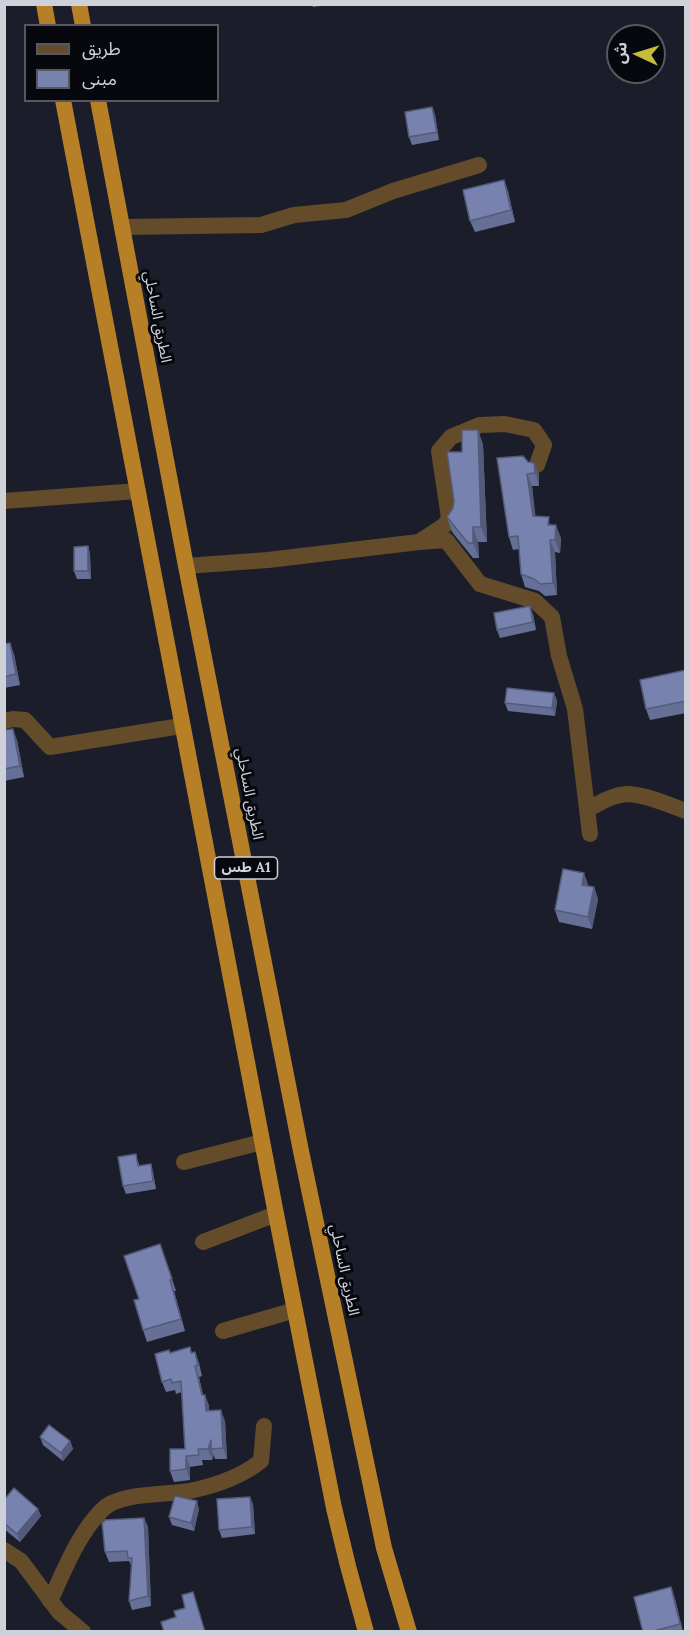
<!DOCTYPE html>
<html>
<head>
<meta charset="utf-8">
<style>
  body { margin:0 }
  #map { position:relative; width:690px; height:1636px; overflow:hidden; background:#1b1e2a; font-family:Lora,"Noto Sans Arabic",serif }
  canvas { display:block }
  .frame { position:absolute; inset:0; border:6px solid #cfd1d9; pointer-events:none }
  .legend { position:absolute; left:24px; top:24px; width:195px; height:78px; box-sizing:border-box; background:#07080e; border:2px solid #57585f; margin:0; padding:8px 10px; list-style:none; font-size:18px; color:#cfd1d9 }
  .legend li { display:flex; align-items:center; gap:12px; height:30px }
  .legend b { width:30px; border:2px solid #57585f }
  .north { position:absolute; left:606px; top:24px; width:60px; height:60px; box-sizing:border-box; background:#07080e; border:2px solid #57585f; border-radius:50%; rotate:274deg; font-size:16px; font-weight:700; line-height:24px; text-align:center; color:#cfd1d9 }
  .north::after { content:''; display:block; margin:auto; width:21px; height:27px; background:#c5bc3d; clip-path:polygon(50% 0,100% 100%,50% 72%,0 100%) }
</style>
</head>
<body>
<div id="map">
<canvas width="690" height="1636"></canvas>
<div class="frame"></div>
<ul class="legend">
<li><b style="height:8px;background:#644c2a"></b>طريق</li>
<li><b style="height:16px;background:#7782af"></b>مبنى</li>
</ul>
<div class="north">ش</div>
</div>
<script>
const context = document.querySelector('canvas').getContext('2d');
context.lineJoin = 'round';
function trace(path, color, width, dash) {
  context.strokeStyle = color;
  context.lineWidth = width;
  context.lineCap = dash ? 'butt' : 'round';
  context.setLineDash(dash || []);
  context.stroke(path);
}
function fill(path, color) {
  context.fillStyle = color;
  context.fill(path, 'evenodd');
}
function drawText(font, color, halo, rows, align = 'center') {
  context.font = font + ' Lora,"Noto Sans Arabic",serif';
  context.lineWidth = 6;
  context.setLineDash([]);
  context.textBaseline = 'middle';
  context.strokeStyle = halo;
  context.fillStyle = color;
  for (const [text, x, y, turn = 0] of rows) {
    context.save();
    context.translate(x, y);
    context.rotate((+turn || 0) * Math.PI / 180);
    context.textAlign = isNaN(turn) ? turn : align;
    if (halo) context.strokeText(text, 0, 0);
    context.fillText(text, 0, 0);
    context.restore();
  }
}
trace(new Path2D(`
  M122,227L261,225L294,215L346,210L393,191L479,165
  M4,501L138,491
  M420,542L446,540L480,584L535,601L552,617L559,656L575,709L590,834
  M186,566L268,560L419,542L445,525L449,518L439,451L451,437L480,425L505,424L534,430L544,445L537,465
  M4,721L13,719L25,720L50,747L181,726
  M587,810C599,803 612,795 627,794C644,794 669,805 686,811
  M184,1162L262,1142
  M203,1242L276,1214
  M223,1331L295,1310
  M4,1550L21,1561L59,1612L83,1632
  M50,1601C64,1571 78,1534 102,1510C120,1491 170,1496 194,1490C217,1485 242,1476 261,1461L264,1426`), '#644c2a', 16);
trace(new Path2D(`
  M44,4L48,26
  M79,4L83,26
  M63,100L276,1214L334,1508L348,1566L366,1632
  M98,100L186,566L301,1151L384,1548L409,1632`), '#b78027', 16);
fill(new Path2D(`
  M312,4H335L313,7Z
  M432,107L435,115L439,140L412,145L409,137Z
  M504,180L508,191L515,222L475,232L470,221Z
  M478,430L483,445L487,542H478L479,558H473L452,532L447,517L453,508L462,452Z
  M528,462L534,463L539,475V486H532L535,516L552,525L561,538L560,553L555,552L557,595L545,596L539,591L525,587L521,574L519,549L513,550L509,537Z
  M88,546L90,554L91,579H77L74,571Z
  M533,614L536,630L500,638L497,630Z
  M4,644L14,654L20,685L4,688Z
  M686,670V713L650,720L646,709Z
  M554,693L557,701L555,716L508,711L505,703Z
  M4,730L17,740L24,777L4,781Z
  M588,884V886L594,887L598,899L592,929L559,922L555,910Z
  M139,1162V1166L153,1172L156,1189L126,1194L123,1186Z
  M160,1244L176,1291H174L185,1331L147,1342L143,1330L139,1299Z
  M190,1347L192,1353L195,1352L199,1363L202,1376L199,1377L203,1395H205L209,1406V1411L225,1421L227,1459H215L214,1455L212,1460H202L203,1465L190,1467V1480L174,1482L170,1471L185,1449L182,1392L176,1394L175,1390L166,1392L162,1382L170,1353Z
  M40,1437L70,1441L73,1449L63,1461L43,1445Z
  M4,1500L38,1509L41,1516L20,1542L4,1529Z
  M253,1504L255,1534L222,1538L219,1530Z
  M199,1509L194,1531L172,1525L169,1517Z
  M144,1518L148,1527L151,1606L132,1610L129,1601L132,1567L129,1561L109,1562L105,1552L104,1522Z
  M671,1587L675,1599L683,1632H643Z`), '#667096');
fill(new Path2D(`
  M432,107L435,115L439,140L437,132Z
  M504,180L508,191L515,222L511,210Z
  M478,430L483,445L487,542L481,527Z
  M534,463L539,475V486L535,473Z
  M527,474L532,486L537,528L533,516Z
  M556,525L561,538L560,553L555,540Z
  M473,527L478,542L479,558L473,543Z
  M550,540L555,552L557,595L553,583Z
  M88,546L90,554L91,579L88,571Z
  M530,606L533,614L536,630L533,622Z
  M10,643L14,654L20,685L16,674Z
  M554,693L557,701L555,716L552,708Z
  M13,729L17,740L24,777L20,766Z
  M584,873L588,884L586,896L582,885Z
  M594,887L598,899L592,929L588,917Z
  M151,1164L153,1172L156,1189L153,1181Z
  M170,1280L174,1291L185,1331L181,1319Z
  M195,1366L199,1377L205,1404V1395L209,1406L210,1422L206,1411Z
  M221,1410L225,1421L227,1459L223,1448Z
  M211,1440V1449L214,1455L212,1460L208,1449Z
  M70,1441L73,1449L63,1461L61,1453Z
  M186,1456L190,1467V1480L186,1469Z
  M250,1497L253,1504L255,1534L252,1527Z
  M197,1501L199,1509L194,1531L191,1523Z
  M38,1509L41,1516L20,1542L17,1534Z
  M144,1518L148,1527L151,1606L148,1596Z
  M671,1587L675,1599L683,1632L680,1624Z`), '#535b7a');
const building = new Path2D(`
  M432,107L437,132L409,137L405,112Z
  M504,180L511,210L470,221L463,190Z
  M462,430H478L481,527H473V543H468L447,517L453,508L454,501L447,452H462Z
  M523,456L528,462L534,463L535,473L527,474L533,516L549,517L548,525H556L555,540H550L553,583L541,584L534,579L521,574L518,536L509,537L497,458Z
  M88,546V571H74V547Z
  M530,606L533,622L497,630L494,613Z
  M10,643L16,674L4,677V644Z
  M686,670V701L646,709L640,680Z
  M507,688L554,693L552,708L505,703Z
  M13,729L20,766L4,769V730Z
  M563,869L584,873L582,885L594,887L588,917L555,910Z
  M136,1154L138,1166L151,1164L153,1181L123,1186L118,1157Z
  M160,1244L172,1279L170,1280L181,1319L143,1330L134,1300L139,1299L124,1256Z
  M190,1347L191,1353L195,1352L198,1365L195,1366L202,1395H205L206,1411L221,1410L223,1448L211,1449V1440L208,1449H198L199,1455L186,1456V1469L170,1471V1449H185L181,1381L172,1383L171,1379L162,1382L155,1354L169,1350L170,1353Z
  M49,1425L70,1441L61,1453L40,1437Z
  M14,1488L38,1509L17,1534L4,1523V1500Z
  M175,1496L197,1501L191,1523L169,1517Z
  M250,1497L252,1527L219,1530L217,1499Z
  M144,1518L148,1596L129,1601L132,1558H128L127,1551L105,1552L102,1522H104V1520Z
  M671,1587L680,1624L650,1632H643L634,1597Z
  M193,1592L205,1632H164L161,1622L176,1617L174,1611L185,1608L182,1595Z`);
fill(building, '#7782af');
trace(building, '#535b7a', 1.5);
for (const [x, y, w] of [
  [246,868,63]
]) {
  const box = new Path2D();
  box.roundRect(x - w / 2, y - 11, w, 22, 4.5);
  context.fillStyle = '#07080e';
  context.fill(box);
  trace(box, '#cfd1d9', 1.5);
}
drawText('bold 14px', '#cfd1d9', null, [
  ["طس A1",246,868]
]);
drawText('15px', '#cfd1d9', '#07080e', [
  ["الطريق الساحلي",157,317,79],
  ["الطريق الساحلي",249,794,79],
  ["الطريق الساحلي",344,1270,78]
]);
</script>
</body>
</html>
